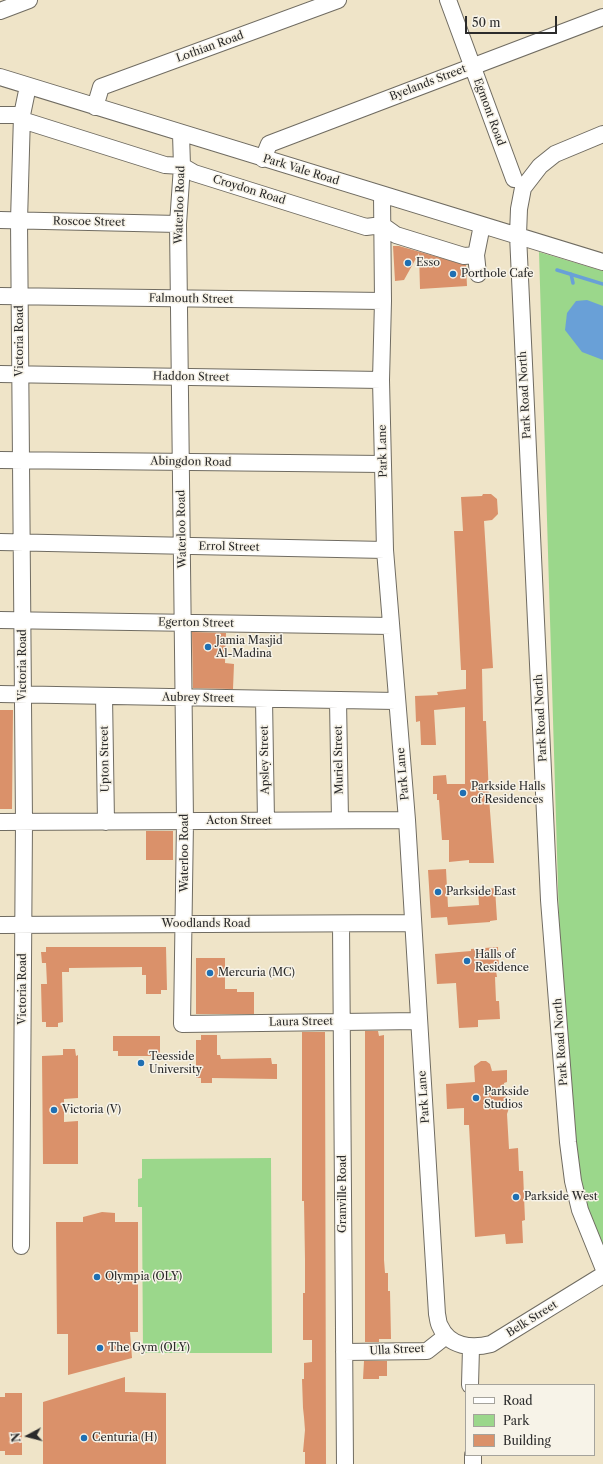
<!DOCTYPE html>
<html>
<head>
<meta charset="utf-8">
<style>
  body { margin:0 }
  #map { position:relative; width:603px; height:1464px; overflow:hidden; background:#efe4c8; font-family:"Libre Caslon Text",serif }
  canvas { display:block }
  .legend { position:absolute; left:465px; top:1384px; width:130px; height:72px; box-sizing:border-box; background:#f7f3e8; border:1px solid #a5a39c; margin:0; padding:5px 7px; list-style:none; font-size:12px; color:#2b2b2b }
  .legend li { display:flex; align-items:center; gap:8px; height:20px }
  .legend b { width:20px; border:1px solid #a5a39c }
  .north { position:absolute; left:8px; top:1416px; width:40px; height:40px; -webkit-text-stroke:3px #f7f3e8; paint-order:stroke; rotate:263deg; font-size:11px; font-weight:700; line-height:16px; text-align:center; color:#2b2b2b }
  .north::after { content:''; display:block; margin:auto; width:14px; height:18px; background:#2b2b2b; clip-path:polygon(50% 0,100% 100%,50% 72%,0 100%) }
  .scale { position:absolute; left:465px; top:16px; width:92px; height:18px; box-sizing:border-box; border:2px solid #2b2b2b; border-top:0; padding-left:5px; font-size:12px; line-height:14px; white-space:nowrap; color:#2b2b2b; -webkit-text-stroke:3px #f7f3e8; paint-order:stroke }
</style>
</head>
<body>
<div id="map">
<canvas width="603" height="1464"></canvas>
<ul class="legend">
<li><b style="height:5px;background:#fff"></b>Road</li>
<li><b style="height:11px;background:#9bd78b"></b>Park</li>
<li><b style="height:11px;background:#da916a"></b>Building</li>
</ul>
<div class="north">N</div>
<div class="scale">50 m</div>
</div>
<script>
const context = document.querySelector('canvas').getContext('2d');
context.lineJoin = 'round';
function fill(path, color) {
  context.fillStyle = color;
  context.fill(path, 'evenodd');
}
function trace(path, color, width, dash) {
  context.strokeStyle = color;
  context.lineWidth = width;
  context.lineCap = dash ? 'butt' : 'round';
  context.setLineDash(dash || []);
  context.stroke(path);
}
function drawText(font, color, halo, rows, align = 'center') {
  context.font = font + ' "Libre Caslon Text",serif';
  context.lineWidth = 3;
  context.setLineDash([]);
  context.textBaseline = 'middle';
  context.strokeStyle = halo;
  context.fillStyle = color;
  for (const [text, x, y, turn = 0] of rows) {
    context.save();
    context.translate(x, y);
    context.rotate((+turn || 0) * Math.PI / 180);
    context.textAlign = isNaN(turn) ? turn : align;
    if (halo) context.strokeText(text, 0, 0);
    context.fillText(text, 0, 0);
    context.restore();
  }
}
fill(new Path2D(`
  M539,252L603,271V1256L567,1187Z
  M271,1158L272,1353H143L142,1207H138V1179L142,1178V1159Z`), '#9bd78b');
fill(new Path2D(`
  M587,300L603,306V360L582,352L565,330L567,313L576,301Z`), '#69a0d7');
trace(new Path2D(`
  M557,270L603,284
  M571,274L573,283`), '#69a0d7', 3.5);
fill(new Path2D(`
  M393,246H399L466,265L467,286L420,289L419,253L404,280L395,281Z
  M483,494H491L497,499L498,514L492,520L484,521L493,668L482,669L483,721H486L489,798L494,863H469V860L449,862V840H442L439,800H437V794H433V776L446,775L447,784H465V707L434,710L436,745H421L420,721L416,722L415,696L438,695L437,692L466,689V670H461L454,531H463L461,497L482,496Z
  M192,632L226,633L225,663L234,664L233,689L193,688Z
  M0,710H13L12,809H0Z
  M146,831H173V860H146Z
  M446,869L448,907L479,905L478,890L495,888L497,920L490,921V922L448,925L447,917L431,918L428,870Z
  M46,947H166L167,990H161V994H146V975H142V967L69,968V972H62L63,1022L58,1023V1027H46V1022H42L41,984H47L46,963H42L41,952H46Z
  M498,947L499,970L496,971L497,977H495L496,1001H499L500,1019L478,1020V1027L459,1028L456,983L437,984L435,954L471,951V949Z
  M196,958H225V989H237V992H254V1014H196Z
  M365,1031H378L379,1036L384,1035V1260L385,1273H388V1291H390L391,1339H379V1342H365Z
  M302,1032H325L326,1464H305V1452H303L305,1430L304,1417L303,1408L302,1379H304V1363L312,1362V1340H303V1293H305V1259L304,1201H302Z
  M201,1035H217V1055H220L221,1059L271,1058L272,1064H277V1079L212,1078V1083H201V1078H196V1040H201Z
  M113,1036H160V1056H118V1051H113Z
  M63,1049H75L76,1056L78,1055V1098L64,1099V1122L78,1121V1164H43L42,1056L63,1055Z
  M481,1061H486L490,1064L492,1071L507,1070V1082L504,1083L506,1098L510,1102V1105L507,1114L509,1149L518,1148L519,1171H523L525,1220L522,1221L523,1243L506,1244L505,1234L475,1237L469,1125H464V1108L447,1109L446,1084L475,1082L474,1066Z
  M102,1212L115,1213V1222H138V1332H130L132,1358L68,1375V1334H57L56,1222H83V1217Z
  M364,1361H387V1376H379V1379H363Z
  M125,1377V1392L166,1393V1464H43V1402Z
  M5,1393H22V1455H5V1451H0V1397H5Z`), '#da916a');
const minor = new Path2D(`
  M448,0L514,179
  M0,11L29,0
  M0,77L603,262
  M95,107L101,87L338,0
  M0,115H22
  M22,120L165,165L182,166L194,173L366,227L382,225L396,235L464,256L476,255
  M181,134L182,166L178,224L185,821L182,1024L419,1021
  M603,134L555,154L540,166L523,188L519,209L518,235L549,900L568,1142L573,1181L580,1210L603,1267
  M263,159L269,144L603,17
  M382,195L383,301L381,380L385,550L407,820L437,1314C438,1318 438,1323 440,1326C449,1347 472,1349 491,1344L603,1275
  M0,220L178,224
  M478,274L476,255L482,225
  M0,296L383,301
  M0,374L381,380
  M0,460L383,464
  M0,542L385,550
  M0,620L391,626
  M0,694L396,701
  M104,696L106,822
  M264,699L266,821
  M338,700L340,820
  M0,822L407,820
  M341,924L345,1464
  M0,925L413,923
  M21,1246L24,822L19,221L22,115L28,86
  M344,1352L427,1351L446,1336
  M470,1385L471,1348
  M473,1455V1464`);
trace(minor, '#706c62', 18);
trace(minor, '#fff', 16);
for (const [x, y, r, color] of [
  [408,263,4,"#1f6fb2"],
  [453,274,4,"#1f6fb2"],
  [208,647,4,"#1f6fb2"],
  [463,793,4,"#1f6fb2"],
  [438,892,4,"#1f6fb2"],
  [467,961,4,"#1f6fb2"],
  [210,973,4,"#1f6fb2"],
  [141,1063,4,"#1f6fb2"],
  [476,1098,4,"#1f6fb2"],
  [54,1110,4,"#1f6fb2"],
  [516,1197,4,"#1f6fb2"],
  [97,1277,4,"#1f6fb2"],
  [100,1348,4,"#1f6fb2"],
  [84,1438,4,"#1f6fb2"]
]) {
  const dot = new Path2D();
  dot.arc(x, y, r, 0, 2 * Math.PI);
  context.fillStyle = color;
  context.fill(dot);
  trace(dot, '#f7f3e8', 1.5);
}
drawText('11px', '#2b2b2b', '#f7f3e8', [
  ["Lothian Road",210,47,-20],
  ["Byelands Street",428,83,-21],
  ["Egmont Road",489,112,70],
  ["Park Vale Road",301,170,17],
  ["Croydon Road",249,190,17],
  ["Waterloo Road",180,205,-88],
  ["Roscoe Street",89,222,1],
  ["Falmouth Street",191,299,1],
  ["Victoria Road",20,341,-90],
  ["Haddon Street",191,377,1],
  ["Park Road North",525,395,-93],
  ["Park Lane",383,451,-91],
  ["Abingdon Road",191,462,1],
  ["Waterloo Road",182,529,-91],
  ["Errol Street",229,547,1],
  ["Egerton Street",196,623,1],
  ["Victoria Road",23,665,-90],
  ["Aubrey Street",198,698,1],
  ["Park Road North",541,718,-93],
  ["Upton Street",105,759,-91],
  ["Apsley Street",265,760,-91],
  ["Muriel Street",339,760,-91],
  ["Park Lane",403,774,-95],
  ["Acton Street",239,821],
  ["Waterloo Road",185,853,-90],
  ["Woodlands Road",206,924],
  ["Victoria Road",23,989,-90],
  ["Laura Street",301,1022,-1],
  ["Park Road North",561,1042,-94],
  ["Park Lane",424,1097,-94],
  ["Granville Road",343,1194,-90],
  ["Belk Street",532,1319,-32],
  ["Ulla Street",397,1350,-3]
]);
drawText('11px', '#2b2b2b', '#f7f3e8', [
  ["Esso",416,263],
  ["Porthole Cafe",461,274],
  ["Jamia Masjid",216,641],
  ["Al-Madina",216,654],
  ["Parkside Halls",471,787],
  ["of Residences",471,800],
  ["Parkside East",446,892],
  ["Halls of",475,955],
  ["Residence",475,968],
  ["Mercuria (MC)",218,973],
  ["Teesside",149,1057],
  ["University",149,1070],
  ["Parkside",484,1092],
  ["Studios",484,1105],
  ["Victoria (V)",62,1110],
  ["Parkside West",524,1197],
  ["Olympia (OLY)",105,1277],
  ["The Gym (OLY)",108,1348],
  ["Centuria (H)",92,1438]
], 'left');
</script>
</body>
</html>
